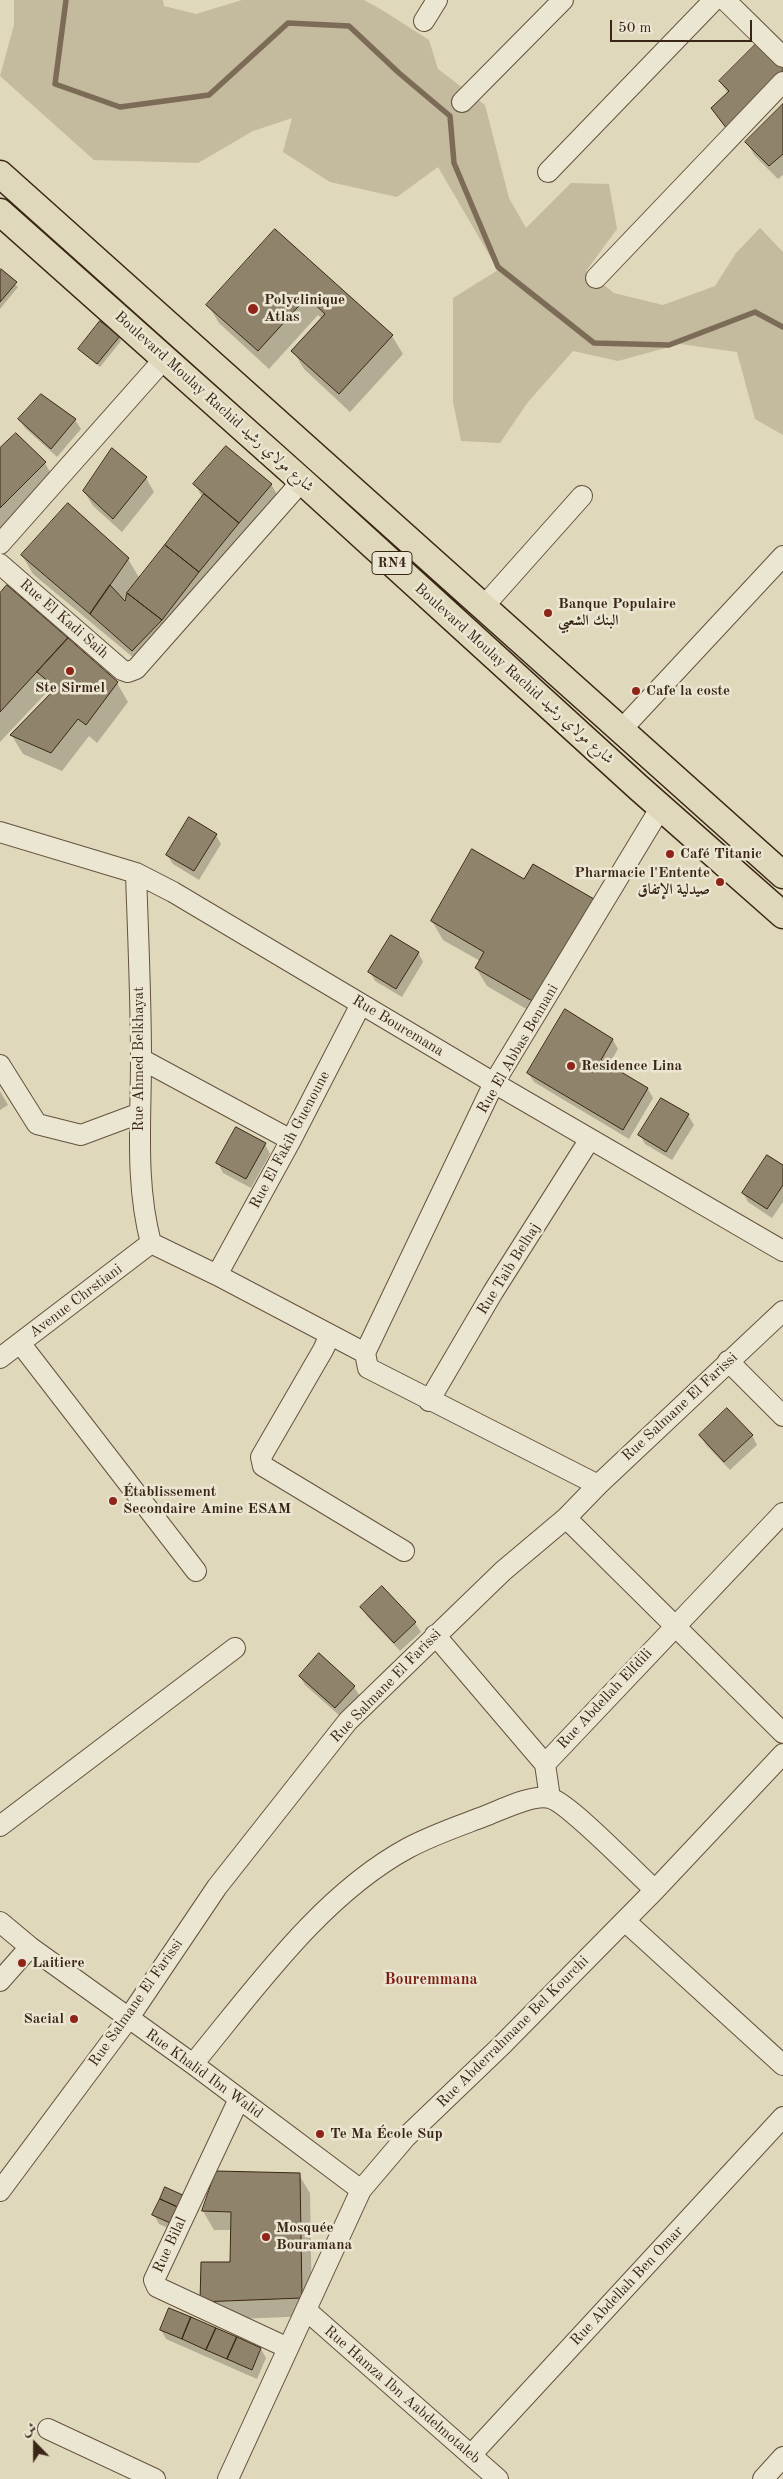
<!DOCTYPE html>
<html>
<head>
<meta charset="utf-8">
<style>
  body { margin:0 }
  #map { position:relative; width:783px; height:2479px; overflow:hidden; background:#e0d8ba; font-family:"Old Standard TT",Amiri,serif }
  canvas { display:block }
  .north { position:absolute; left:10px; top:2419px; width:50px; height:50px; -webkit-text-stroke:4px #ebe6d2; paint-order:stroke; rotate:338deg; font-size:14px; font-weight:700; line-height:20px; text-align:center; color:#3a2616 }
  .north::after { content:''; display:block; margin:auto; width:18px; height:22px; background:#3a2616; clip-path:polygon(50% 0,100% 100%,50% 72%,0 100%) }
  .scale { position:absolute; left:610px; top:20px; width:142px; height:22px; box-sizing:border-box; border:2px solid #3a2616; border-top:0; padding-left:6px; font-size:15px; line-height:18px; white-space:nowrap; color:#3a2616; -webkit-text-stroke:4px #ebe6d2; paint-order:stroke }
</style>
</head>
<body>
<div id="map">
<canvas width="783" height="2479"></canvas>
<div class="north">ش</div>
<div class="scale">50 m</div>
</div>
<script>
const context = document.querySelector('canvas').getContext('2d');
context.lineJoin = 'round';
function fill(path, color) {
  context.fillStyle = color;
  context.fill(path, 'evenodd');
}
function trace(path, color, width, dash) {
  context.strokeStyle = color;
  context.lineWidth = width;
  context.lineCap = dash ? 'butt' : 'round';
  context.setLineDash(dash || []);
  context.stroke(path);
}
function drawText(font, color, halo, rows, align = 'center') {
  context.font = font + ' "Old Standard TT",Amiri,serif';
  context.lineWidth = 5;
  context.setLineDash([]);
  context.textBaseline = 'middle';
  context.strokeStyle = halo;
  context.fillStyle = color;
  for (const [text, x, y, turn = 0] of rows) {
    context.save();
    context.translate(x, y);
    context.rotate((+turn || 0) * Math.PI / 180);
    context.textAlign = isNaN(turn) ? turn : align;
    if (halo) context.strokeText(text, 0, 0);
    context.fillText(text, 0, 0);
    context.restore();
  }
}
fill(new Path2D(`
  M14,0H163L164,6L196,14L242,0H364L382,10L429,40L438,69L485,105L509,198L526,228L571,183L609,184L617,229L586,271L614,293L663,305L715,286L736,253L760,228L783,252V435L755,419L737,352L680,344L618,361L573,351L528,402L500,443L461,441L453,402V298L498,270L438,167L397,197L330,182L283,152L292,118L253,131L198,163L94,160L0,76L14,25Z`), '#c4ba9e');
fill(new Path2D(`
  M760,42L736,142L712,108L728,94L720,81Z
  M783,105V175L778,179L755,156L746,142Z
  M275,230L392,336L403,354L350,412L304,369L293,351L322,319L318,315L269,369L219,323L208,305Z
  M0,272L18,287L0,309Z
  M119,337L121,341L100,367L79,349Z
  M19,419L75,420L81,429L57,457L25,428Z
  M0,450L45,463L55,481L0,538Z
  M146,478L154,492L122,532L93,506L84,491Z
  M271,484L279,498L141,664L33,574L22,555L68,505L128,559L140,579L203,498L195,485ZM129,593L126,603L123,600Z
  M7,587L117,683L128,702L97,743L89,736L62,771L23,754L12,736L53,693L49,690L0,742V595Z
  M216,835L221,844L199,880L173,864L167,855Z
  M524,881L604,919L545,1020L487,986L476,968L480,961L443,940L432,921Z
  M418,952L423,962L402,997L375,981L370,972Z
  M613,1040L618,1049L608,1066L648,1089L653,1098L629,1139L534,1082L528,1073Z
  M0,1091L8,1105L0,1110Z
  M688,1115L694,1125L672,1160L645,1144L640,1135Z
  M265,1144L270,1154L251,1188L223,1173L218,1163Z
  M783,1166V1202L772,1218L748,1202L743,1193Z
  M700,1435H752L757,1445L730,1470L706,1445Z
  M382,1588L415,1623L421,1632L400,1651L367,1616L362,1607Z
  M319,1655L354,1687L360,1696L341,1717L305,1685L300,1676Z
  M217,2172L299,2175L310,2193L312,2316L212,2320L202,2301L231,2264L232,2230H214L203,2211Z
  M185,2209L180,2233L159,2224L154,2215Z
  M161,2330L261,2349L266,2358L257,2379L166,2339Z`), '#0003');
trace(new Path2D(`
  M66,0L55,84L120,107L209,95L288,23L349,26L399,73L450,116L454,163L498,267L594,343L669,345L755,312L783,327`), '#7c6c57', 5.5);
const building = new Path2D(`
  M760,40L783,61V74L727,129L711,108L729,91L719,81Z
  M783,104V154L769,166L745,142Z
  M275,229L393,335L339,394L291,351L325,314L307,297L258,351L206,305Z
  M1,269L17,282L0,302V270Z
  M100,321L120,336L97,364L78,349Z
  M41,394L76,419L51,449L18,419Z
  M16,433L46,462L0,508V448Z
  M226,446L272,484L239,523L193,484Z
  M112,448L147,477L113,519L83,491Z
  M204,494L239,523L199,572L165,545Z
  M68,503L129,558L90,614L21,555Z
  M165,545L199,572L162,620L127,593Z
  M7,585L68,638L0,712V593Z
  M110,585L125,601L127,593L162,620L132,651L90,614Z
  M68,638L118,682L86,725L78,719L51,753L10,735L56,688L37,672Z
  M189,817L217,834L194,871L166,855Z
  M472,849L524,879L533,864L594,899L534,1002L475,968L484,952L431,921Z
  M391,935L419,952L396,989L368,972Z
  M565,1009L613,1039L601,1060L648,1088L623,1130L527,1073Z
  M661,1098L689,1114L666,1152L638,1135Z
  M236,1127L266,1143L246,1179L216,1163Z
  M767,1155L783,1165V1185L767,1209L742,1193Z
  M727,1408L753,1435L724,1462L699,1435Z
  M382,1586L416,1622L394,1643L360,1607Z
  M319,1653L355,1686L335,1708L299,1676Z
  M216,2171L300,2173L302,2298L200,2302L201,2262H230L231,2212L202,2211Z
  M165,2187L187,2197L182,2209L160,2199Z
  M160,2199L182,2209L175,2225L152,2215Z
  M169,2308L191,2317L182,2339L160,2330Z
  M191,2317L216,2328L206,2350L182,2339Z
  M216,2328L237,2337L227,2359L206,2350Z
  M237,2337L261,2348L252,2370L227,2359Z`);
fill(building, '#90836b');
trace(building, '#3a2616', 1);
const minor = new Path2D(`
  M725,0L783,57
  M424,21L437,0
  M462,102L563,0
  M548,172L714,0
  M596,278L783,82
  M0,544L165,358
  M0,564L122,670L128,672L136,669L302,481
  M484,606L582,496
  M621,730L783,556
  M0,832L136,873L173,892L494,1083L783,1251
  M136,873C138,935 141,997 141,1059C141,1121 135,1183 151,1243
  M141,1059L291,1140
  M0,1065L37,1124L81,1135L140,1113
  M151,1243L217,1275L365,1353L368,1368L598,1485
  M217,1275L291,1140L361,1004
  M330,1335L323,1350L261,1457L263,1466L404,1551
  M20,1343L196,1571
  M365,1353L494,1083L661,807
  M0,1358L151,1243
  M728,1361L783,1416
  M429,1401L493,1292L590,1139
  M566,1518L783,1733
  M435,1635L545,1764
  M545,1764L783,1513
  M545,1764L550,1798
  M0,1826L235,1648
  M625,1921L783,2065
  M0,1922L30,1947L193,2064L361,2190
  M0,1981L30,1947
  M193,2064C255,1989 321,1895 408,1848C432,1835 459,1826 485,1816C501,1810 532,1794 550,1798C569,1803 636,1873 655,1890
  M239,2099L154,2280L157,2287L288,2348
  M0,2191L128,2019L217,1887L348,1721L503,1571L566,1518L598,1485L783,1311
  M306,2310L498,2479
  M48,2429L155,2479
  M471,2455L783,2117
  M228,2479L361,2190L406,2137L502,2045L655,1890L783,1754
  M763,2479L783,2457`);
const major = new Path2D(`
  M0,174L783,875
  M0,212L302,481L639,788L783,915`);
trace(minor, '#64523f', 22);
trace(major, '#3a2616', 29);
trace(minor, '#ebe6d2', 20);
trace(major, '#e0d8ba', 26);
for (const [x, y, r, color] of [
  [253,309,6,"#8f2418"],
  [548,613,5,"#8f2418"],
  [70,671,5,"#8f2418"],
  [636,691,5,"#8f2418"],
  [670,854,5,"#8f2418"],
  [720,882,5,"#8f2418"],
  [571,1066,5,"#8f2418"],
  [113,1501,5,"#8f2418"],
  [22,1963,5,"#8f2418"],
  [74,2019,5,"#8f2418"],
  [320,2134,5,"#8f2418"],
  [266,2237,5,"#8f2418"]
]) {
  const dot = new Path2D();
  dot.arc(x, y, r, 0, 2 * Math.PI);
  context.fillStyle = color;
  context.fill(dot);
  trace(dot, '#ebe6d2', 2);
}
for (const [x, y, w] of [
  [392,563,40]
]) {
  const box = new Path2D();
  box.roundRect(x - w / 2, y - 11.5, w, 23, 4);
  context.fillStyle = '#ebe6d2';
  context.fill(box);
  trace(box, '#3a2616', 1);
}
drawText('bold 14px', '#3a2616', null, [
  ["RN4",392,563]
]);
drawText('bold 15px', '#3a2616', '#ebe6d2', [
  ["Polyclinique",264,300],
  ["Atlas",264,317],
  ["Banque Populaire",558,604],
  ["البنك الشعبي",558,621],
  ["Ste Sirmel",70,688,"center"],
  ["Cafe la coste",646,691],
  ["Café Titanic",680,854],
  ["Pharmacie l'Entente",710,873,"right"],
  ["صيدلية الإتفاق",710,890,"right"],
  ["Residence Lina",581,1066],
  ["Établissement",123,1492],
  ["Secondaire Amine ESAM",123,1509],
  ["Laitiere",32,1963],
  ["Sacial",64,2019,"right"],
  ["Te Ma École Sup",330,2134],
  ["Mosquée",276,2228],
  ["Bouramana",276,2245]
], 'left');
drawText('15px', '#3a2616', '#ebe6d2', [
  ["Boulevard Moulay Rachid شارع مولاي رشيد",214,402,42],
  ["Rue El Kadi Saih",64,619,41],
  ["Boulevard Moulay Rachid شارع مولاي رشيد",514,674,42],
  ["Rue Bouremana",398,1026,31],
  ["Rue El Abbas Bennani",518,1049,-60],
  ["Rue Ahmed Belkhayat",139,1059,-90],
  ["Rue El Fakih Guenoune",290,1140,-62],
  ["Rue Taib Belhaj",509,1269,-58],
  ["Avenue Chrstiani",76,1301,-37],
  ["Rue Salmane El Farissi",680,1407,-43],
  ["Rue Salmane El Farissi",386,1686,-46],
  ["Rue Abdellah Elfdili",605,1699,-47],
  ["Rue Salmane El Farissi",136,2003,-55],
  ["Rue Abderrahmane Bel Kourchi",513,2032,-45],
  ["Rue Khalid Ibn Walid",204,2074,36],
  ["Rue Bilal",170,2245,-65],
  ["Rue Abdellah Ben Omar",627,2286,-47],
  ["Rue Hamza Ibn Aabdelmotaleb",402,2395,41]
]);
drawText('bold 16px', '#7a1f14', '#ebe6d2', [
  ["Bouremmana",431,1980]
]);
</script>
</body>
</html>
